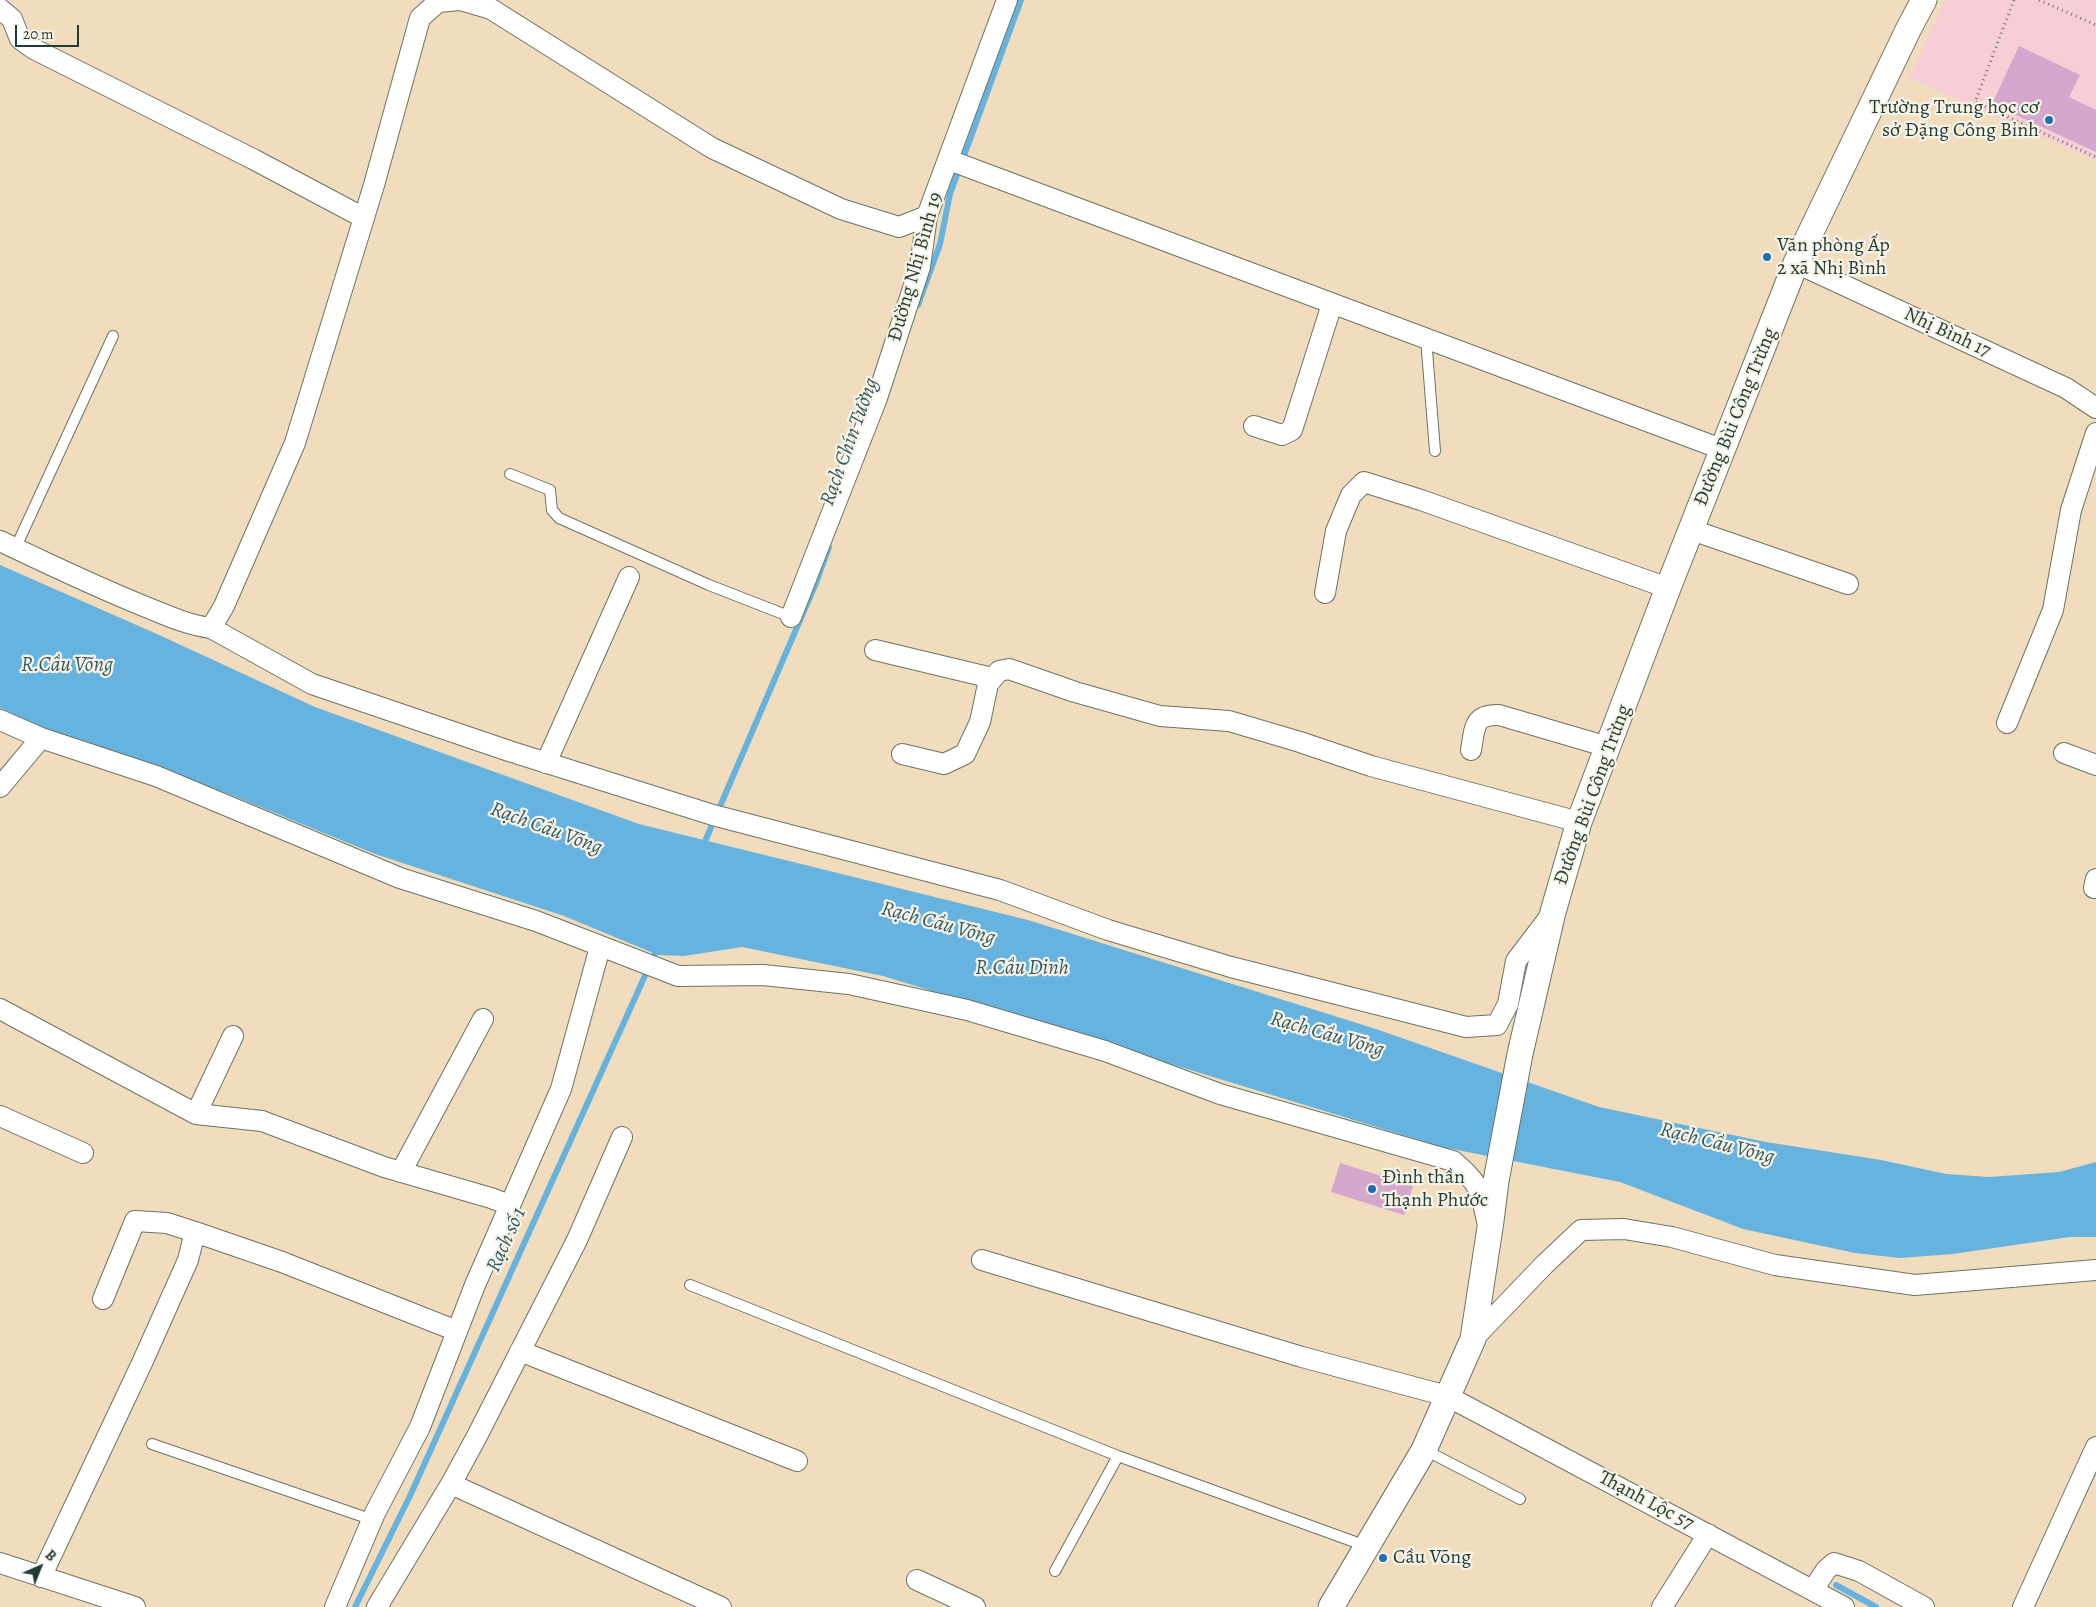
<!DOCTYPE html>
<html>
<head>
<meta charset="utf-8">
<style>
  body { margin:0 }
  #map { position:relative; width:2096px; height:1607px; overflow:hidden; background:#f1ddbd; font-family:Alegreya,serif }
  canvas { display:block }
  .north { position:absolute; left:15px; top:1542px; width:50px; height:50px; -webkit-text-stroke:4px #f7f3e8; paint-order:stroke; rotate:44deg; font-size:14px; font-weight:700; line-height:20px; text-align:center; color:#1f3d34 }
  .north::after { content:''; display:block; margin:auto; width:18px; height:22px; background:#1f3d34; clip-path:polygon(50% 0,100% 100%,50% 72%,0 100%) }
  .scale { position:absolute; left:15px; top:25px; width:64px; height:22px; box-sizing:border-box; border:2px solid #1f3d34; border-top:0; padding-left:6px; font-size:15px; line-height:18px; white-space:nowrap; color:#1f3d34; -webkit-text-stroke:4px #f7f3e8; paint-order:stroke }
</style>
</head>
<body>
<div id="map">
<canvas width="2096" height="1607"></canvas>
<div class="north">B</div>
<div class="scale">20 m</div>
</div>
<script>
const context = document.querySelector('canvas').getContext('2d');
context.lineJoin = 'round';
function fill(path, color) {
  context.fillStyle = color;
  context.fill(path, 'evenodd');
}
function trace(path, color, width, dash) {
  context.strokeStyle = color;
  context.lineWidth = width;
  context.lineCap = dash ? 'butt' : 'round';
  context.setLineDash(dash || []);
  context.stroke(path);
}
function drawText(font, color, halo, rows, align = 'center') {
  context.font = font + ' Alegreya,serif';
  context.lineWidth = 4.5;
  context.setLineDash([]);
  context.textBaseline = 'middle';
  context.strokeStyle = halo;
  context.fillStyle = color;
  for (const [text, x, y, turn = 0] of rows) {
    context.save();
    context.translate(x, y);
    context.rotate((+turn || 0) * Math.PI / 180);
    context.textAlign = isNaN(turn) ? turn : align;
    if (halo) context.strokeText(text, 0, 0);
    context.fillText(text, 0, 0);
    context.restore();
  }
}
fill(new Path2D(`
  M1945,0H2096V161L1909,78Z`), '#f6cfd6');
fill(new Path2D(`
  M0,565L157,634L315,707L639,824L1028,920L1376,1029L1599,1107L1766,1142L1881,1160L1946,1174L1989,1177L2059,1172L2096,1162V1237H2070L1953,1254L1900,1258L1855,1253L1743,1229L1620,1182L1442,1147L883,976L742,947L684,956L658,955L564,916L375,854L226,793L41,727L0,708Z`), '#67b3e0');
trace(new Path2D(`
  M918,305L940,244L950,194L1021,0
  M703,846L816,583L829,547
  M1836,1585L1876,1607
  M355,1607L409,1498L658,947`), '#67b3e0', 6);
fill(new Path2D(`
  M2019,46L2080,75L2069,97L2096,110V152L1992,104Z
  M1340,1163L1413,1186L1404,1215L1331,1192Z`), '#d4a7cd');
const service = new Path2D(`
  M1426,338L1435,451
  M510,474L550,490L552,510L559,518L709,585L791,617
  M15,549L113,336
  M690,1285L1118,1456L1366,1546
  M152,1444L373,1520
  M1425,1450L1520,1499
  M1055,1571L1118,1456`);
const minor = new Path2D(`
  M0,9L12,19L20,39L34,49L253,159L364,218
  M949,160L1724,450
  M1796,263L2066,388L2096,408
  M1254,426L1282,435L1292,430L1332,304
  M1692,530L1848,584
  M0,541C48,564 96,587 146,607C168,616 188,625 211,628L312,684L509,751L713,815L1000,890L1108,930L1231,967L1466,1027L1497,1025L1508,1004L1516,961L1551,915
  M1325,593L1336,531L1351,495L1364,482L1421,500L1668,588
  M791,617L877,398L920,267L927,216L1007,0
  M211,628L224,606L295,443L374,185L420,18L438,2L460,0L491,9L712,148L841,209L899,227L927,216
  M875,650L992,678
  M0,720L41,738L156,776L400,878L536,921L678,976L763,975L849,984L967,1010L1105,1051L1220,1094L1453,1161C1479,1184 1480,1187 1487,1221
  M2007,723L2053,610L2071,510L2096,433
  M1471,750C1475,728 1473,714 1499,715L1608,747
  M2064,753L2096,765
  M902,754L944,764L965,754L980,722L988,684L999,671L1009,669L1075,692L1160,716L1229,721L1300,742L1371,766L1579,822
  M546,763L629,577
  M0,787L41,738
  M2094,888L2096,879
  M0,1009L196,1114L262,1121L384,1167L491,1198L509,1205
  M196,1114L233,1036
  M0,1116L83,1153
  M401,1172L483,1019
  M195,1232L282,1262L457,1331
  M982,1260L1302,1357L1447,1396L1844,1607
  M1473,1339L1544,1265L1581,1230L1624,1229L1672,1237L1775,1265L1915,1285L2096,1270
  M520,1351L797,1461
  M451,1484L721,1607
  M0,1563L135,1607
  M41,1577L142,1363L188,1260L195,1232L167,1223L135,1221L103,1299
  M917,1580L975,1607
  M1813,1590L1826,1570L1834,1563L1859,1571L1924,1607
  M335,1607L375,1513L420,1427L475,1285L561,1089L600,947
  M377,1607L451,1484L476,1438L577,1240L622,1137
  M1662,1607L1708,1534
  M2023,1607L2096,1447`);
const tertiary = new Path2D(`
  M1331,1607L1424,1450L1473,1339L1491,1221L1496,1181L1520,1054L1553,912L1579,822L1668,588L1796,263L1909,28L1924,0`);
trace(service, '#687564', 12);
trace(minor, '#687564', 22);
trace(tertiary, '#687564', 27);
trace(new Path2D(`
  M2014,0L1975,102L2096,157
  M2039,0L2096,25`), '#687564', 3, [1, 4]);
trace(service, '#fff', 10);
trace(minor, '#fff', 20);
trace(tertiary, '#fff', 25);
for (const [x, y, r, color] of [
  [2049,120,5,"#1f6fb2"],
  [1767,257,5,"#1f6fb2"],
  [1372,1189,5,"#1f6fb2"],
  [1383,1558,5,"#1f6fb2"]
]) {
  const dot = new Path2D();
  dot.arc(x, y, r, 0, 2 * Math.PI);
  context.fillStyle = color;
  context.fill(dot);
  trace(dot, '#f7f3e8', 2);
}
drawText('20px', '#1f3d34', '#f7f3e8', [
  ["Trường Trung học cơ",2039,108,"right"],
  ["sở Đặng Công Bỉnh",2039,131,"right"],
  ["Văn phòng Ấp",1777,246],
  ["2 xã Nhị Bình",1777,269],
  ["Đình thần",1382,1178],
  ["Thạnh Phước",1382,1201],
  ["Cầu Võng",1393,1558]
], 'left');
drawText('20px', '#1f3d34', '#f7f3e8', [
  ["Đường Nhị Bình 19",916,267,-74],
  ["Nhị Bình 17",1947,333,25],
  ["Đường Bùi Công Trừng",1736,417,-68],
  ["Đường Bùi Công Trừng",1593,795,-70],
  ["Thạnh Lộc 57",1646,1501,28]
]);
drawText('italic 21px', '#315a5f', '#f7f3e8', [
  ["Rạch Chín Tường",850,442,-70],
  ["R.Cầu Võng",67,666],
  ["Rạch Cầu Võng",546,829,20],
  ["Rạch Cầu Võng",938,924,15],
  ["R.Cầu Dinh",1022,969],
  ["Rạch Cầu Võng",1327,1035,16],
  ["Rạch Cầu Võng",1717,1144,14],
  ["Rạch số 1",507,1240,-66]
]);
</script>
</body>
</html>
